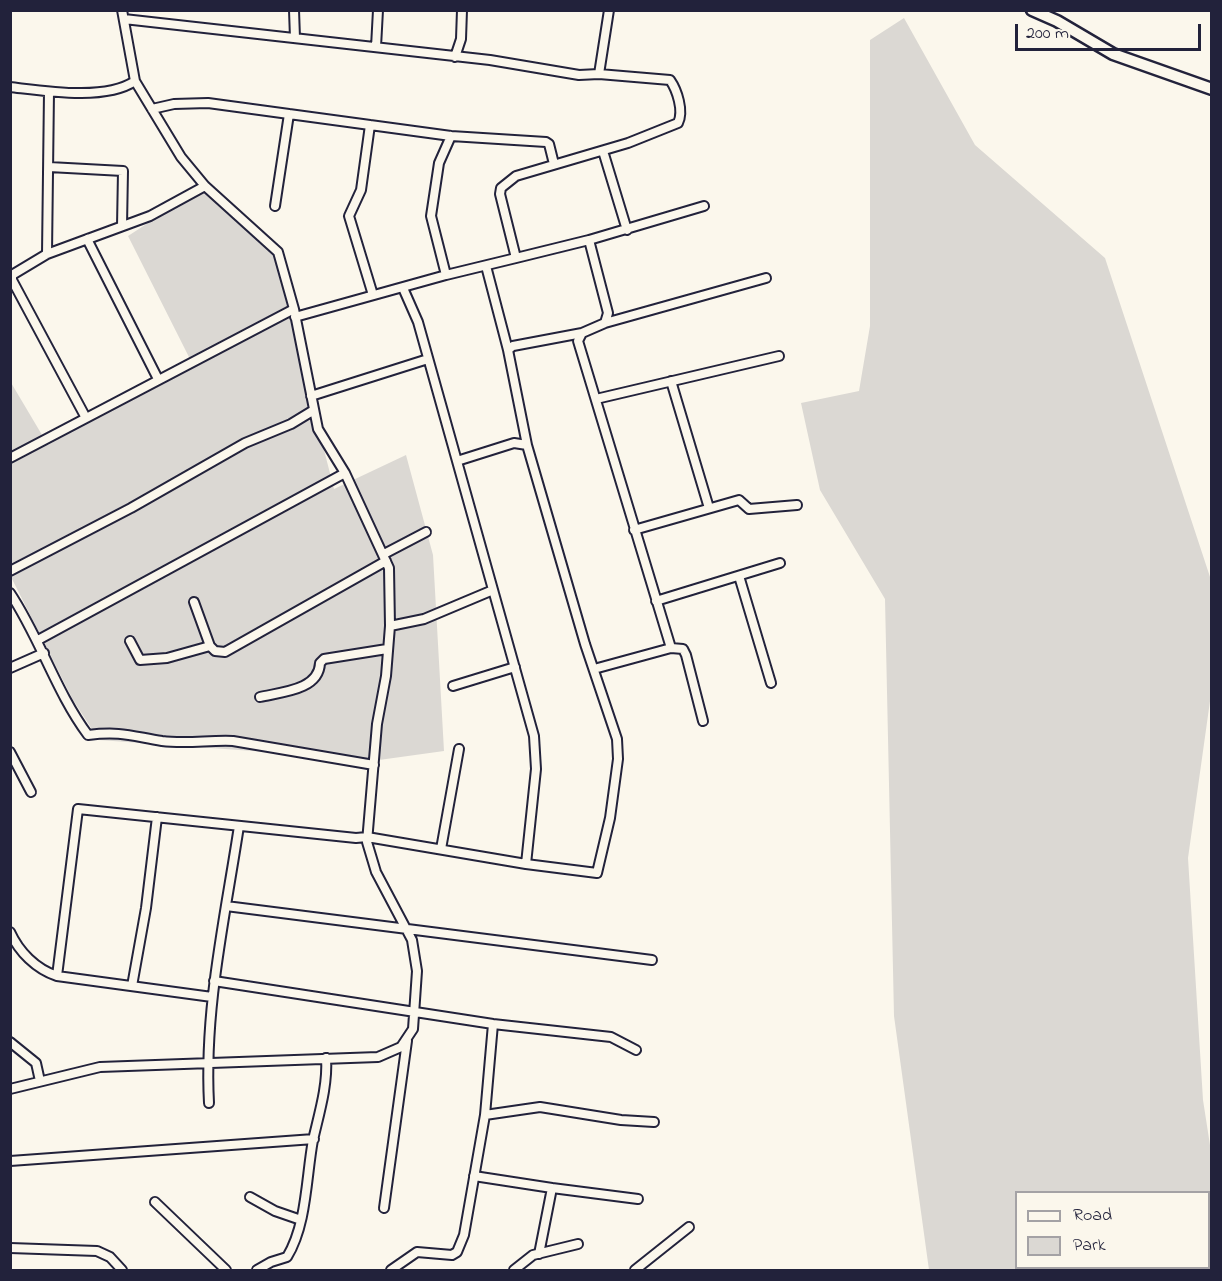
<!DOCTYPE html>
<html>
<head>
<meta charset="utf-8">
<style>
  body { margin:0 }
  #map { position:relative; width:1222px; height:1281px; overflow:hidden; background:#fbf7ec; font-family:"Indie Flower",sans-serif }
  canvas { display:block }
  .frame { position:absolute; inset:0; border:12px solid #22223b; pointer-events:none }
  .legend { position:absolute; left:1015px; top:1191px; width:195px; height:78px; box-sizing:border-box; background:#fbf7ec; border:2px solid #a4a2a5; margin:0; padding:8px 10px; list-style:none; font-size:18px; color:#22223b }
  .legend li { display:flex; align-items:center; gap:12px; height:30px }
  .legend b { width:30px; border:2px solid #a4a2a5 }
  .scale { position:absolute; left:1015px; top:24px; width:186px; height:27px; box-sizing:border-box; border:3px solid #22223b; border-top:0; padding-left:8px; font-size:18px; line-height:21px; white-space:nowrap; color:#22223b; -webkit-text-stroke:4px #fbf7ec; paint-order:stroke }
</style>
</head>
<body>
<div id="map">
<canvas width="1222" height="1281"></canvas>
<div class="frame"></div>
<ul class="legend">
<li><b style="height:8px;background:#fbf7ec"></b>Road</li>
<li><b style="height:16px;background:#dbd8d3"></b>Park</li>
</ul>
<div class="scale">200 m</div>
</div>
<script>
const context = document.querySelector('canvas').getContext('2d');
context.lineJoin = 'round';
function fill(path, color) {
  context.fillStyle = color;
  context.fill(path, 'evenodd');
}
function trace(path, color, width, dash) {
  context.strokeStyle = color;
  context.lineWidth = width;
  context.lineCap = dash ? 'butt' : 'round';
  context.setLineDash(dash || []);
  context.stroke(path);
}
fill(new Path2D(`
  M904,18L975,145L1105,258L1211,580V694L1188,858L1203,1100L1212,1158L1211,1219L1209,1222L1208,1192H1016V1268H1199V1270H929L894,1016L885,599L820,490L801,403L859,391L870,326V40Z
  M205,186L274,254L334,489L406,455L433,555L444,751L379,760L99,740L73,700L11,577L10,381L48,445L192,363L128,236Z`), '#dbd8d3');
const minor = new Path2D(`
  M294,10L295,38
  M124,19L490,60L579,75L599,74
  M376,47L378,10
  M455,57L461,39L462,10
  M10,87C45,91 105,101 135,81
  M152,109L174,104L208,103L451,136L546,142L549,144L554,164
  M370,125L361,190L349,216L373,295
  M603,151L627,230
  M49,167L123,171L122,226
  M275,206L289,114
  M87,239L158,379
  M589,240L704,206
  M47,254L49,92
  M516,258L589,240L608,313L605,323L582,333L578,341L671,648L594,669
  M486,266L508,350
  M446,275L431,216L439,163L451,136
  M295,317L446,275L516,258L500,194L501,188L516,176L628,143L678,123C684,111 677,90 670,80L599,74L609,10
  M605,323L766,278
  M671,381L709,508
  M311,396L428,359
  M596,399L779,356
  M86,418L12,280V275L47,254L150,216L205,186
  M527,445L508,350L513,346L582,333
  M10,458L294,309
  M457,461L514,443L527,445L585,644L617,739L618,759L610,818L597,873L526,864
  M634,530L739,500L749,509L797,505
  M384,554L426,532
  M10,571L131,508L245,443L291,424L314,410
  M739,576L771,683
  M10,593C40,638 56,692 88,735C121,731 131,736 162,741C186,744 209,740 233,741L374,765
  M656,601L780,563
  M194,602L210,646L215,651L225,652L386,561
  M390,626L424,619L493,590
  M38,640L345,473
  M130,641L140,660L167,658L210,646
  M671,648L683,649L686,655L703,721
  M10,668L44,653
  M453,686L515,667
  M260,697C282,692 319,690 320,663L324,659L387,649
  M10,752L31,792
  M441,849L459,749
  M226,906L652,960
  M10,932C19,952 36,969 57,976
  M214,981L493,1024L611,1037L636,1050
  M132,986L146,908L157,817
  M212,997L57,976L78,809L356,838L367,837L526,864L536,769L534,736L418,322L403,288
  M10,1042L36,1063L40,1081
  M10,1089L100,1067L378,1057L401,1047L413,1029L417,971L412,940L376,872L367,842L377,724L386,676L390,626L389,568L345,473L318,429L294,309L278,252L205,186L181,157L135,81L122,10
  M209,1103C204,1009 225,918 239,826
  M485,1115L493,1024
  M10,1161L314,1139
  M474,1176L552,1188
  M250,1197L275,1211L301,1220
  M155,1202L226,1270
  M384,1208L407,1041
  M10,1248L97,1251L110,1257L122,1270
  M539,1254L552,1188L638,1199
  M257,1270L271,1262L287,1257C307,1224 306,1178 313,1140C319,1114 328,1085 326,1058
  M391,1270L417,1252L452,1255L457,1252L464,1235L485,1115L540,1107L621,1120L654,1122
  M514,1270L533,1255L578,1244
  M635,1270L689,1227`);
const secondary = new Path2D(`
  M1032,10L1057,21L1113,54L1212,89`);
trace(minor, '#22223b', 12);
trace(secondary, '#22223b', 15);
trace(minor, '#fbf7ec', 8);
trace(secondary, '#fbf7ec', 10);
</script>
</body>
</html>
